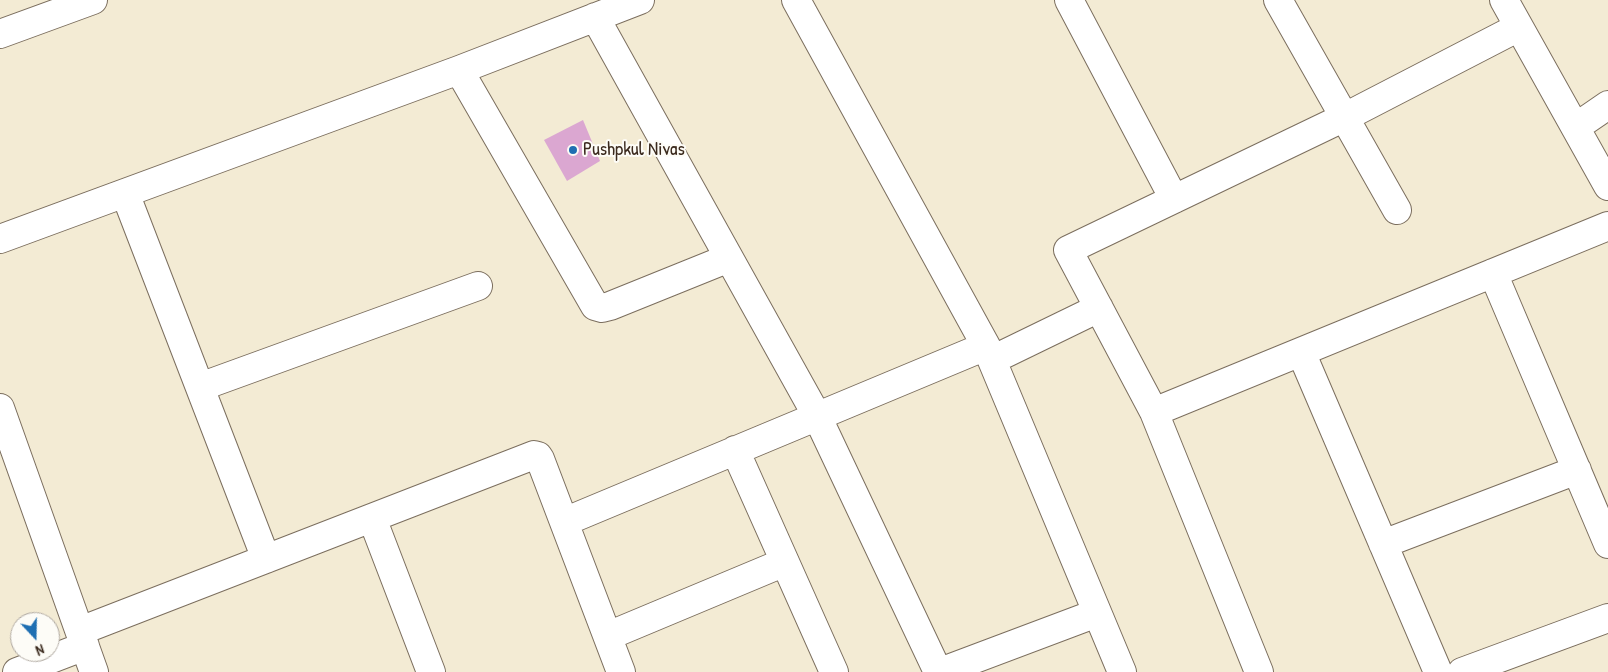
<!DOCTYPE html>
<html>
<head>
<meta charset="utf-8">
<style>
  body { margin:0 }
  #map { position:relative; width:1608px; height:672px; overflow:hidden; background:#f3ebd4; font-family:"Patrick Hand",sans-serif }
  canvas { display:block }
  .north { position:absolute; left:10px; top:612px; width:50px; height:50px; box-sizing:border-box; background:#fdfcf7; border:1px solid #afa8a0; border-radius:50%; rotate:159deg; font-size:14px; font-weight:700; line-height:20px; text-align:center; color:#3b2a1e }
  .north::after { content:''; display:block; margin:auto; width:18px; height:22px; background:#1f6fb2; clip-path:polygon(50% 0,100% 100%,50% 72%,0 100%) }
</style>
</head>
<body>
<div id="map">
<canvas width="1608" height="672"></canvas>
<div class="north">N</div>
</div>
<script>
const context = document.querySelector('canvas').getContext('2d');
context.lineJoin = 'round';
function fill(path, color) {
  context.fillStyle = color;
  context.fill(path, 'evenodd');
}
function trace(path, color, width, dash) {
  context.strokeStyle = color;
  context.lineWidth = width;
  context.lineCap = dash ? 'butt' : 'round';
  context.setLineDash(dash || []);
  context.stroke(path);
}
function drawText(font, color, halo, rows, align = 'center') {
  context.font = font + ' "Patrick Hand",sans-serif';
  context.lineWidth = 4;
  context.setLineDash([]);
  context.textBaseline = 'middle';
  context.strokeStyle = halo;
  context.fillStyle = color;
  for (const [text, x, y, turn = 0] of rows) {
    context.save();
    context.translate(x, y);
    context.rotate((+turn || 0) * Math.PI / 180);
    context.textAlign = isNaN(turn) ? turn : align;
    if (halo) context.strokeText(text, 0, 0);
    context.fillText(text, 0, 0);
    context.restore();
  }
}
fill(new Path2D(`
  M583,120L600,161L567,181L544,140Z`), '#dba7d1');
const minor = new Path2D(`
  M796,0L986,346L1122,672
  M1069,0L1174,199
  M1278,0L1397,210
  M1504,0L1608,186
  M595,17L817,416L938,672
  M0,34L93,0
  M459,70L595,306L602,308L610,306L729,258
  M1576,127L1608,105
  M125,193L266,559
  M0,239L459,70L640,0
  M1493,273L1608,544
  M1301,352L1438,672
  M992,360L1099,308
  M200,387L478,286
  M0,408L94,672
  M1154,412L1068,250L1345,117L1519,27
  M735,450L834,672
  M372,518L431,672
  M564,522L986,346
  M1383,544L1577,470
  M80,631L534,455L538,456L540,459L621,672
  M608,636L785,562
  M17,672L85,646
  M940,672L1097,613
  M1259,672L1154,412L1608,226
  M1462,672L1608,618`);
trace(minor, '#7b6e5e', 30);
trace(minor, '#fff', 28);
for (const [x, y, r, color] of [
  [573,150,5,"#1f6fb2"]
]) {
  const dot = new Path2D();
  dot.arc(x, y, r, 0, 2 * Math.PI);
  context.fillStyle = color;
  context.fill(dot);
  trace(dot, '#fdfcf7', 2);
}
drawText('19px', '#3b2a1e', '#fdfcf7', [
  ["Pushpkul Nivas",583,150]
], 'left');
</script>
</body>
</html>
